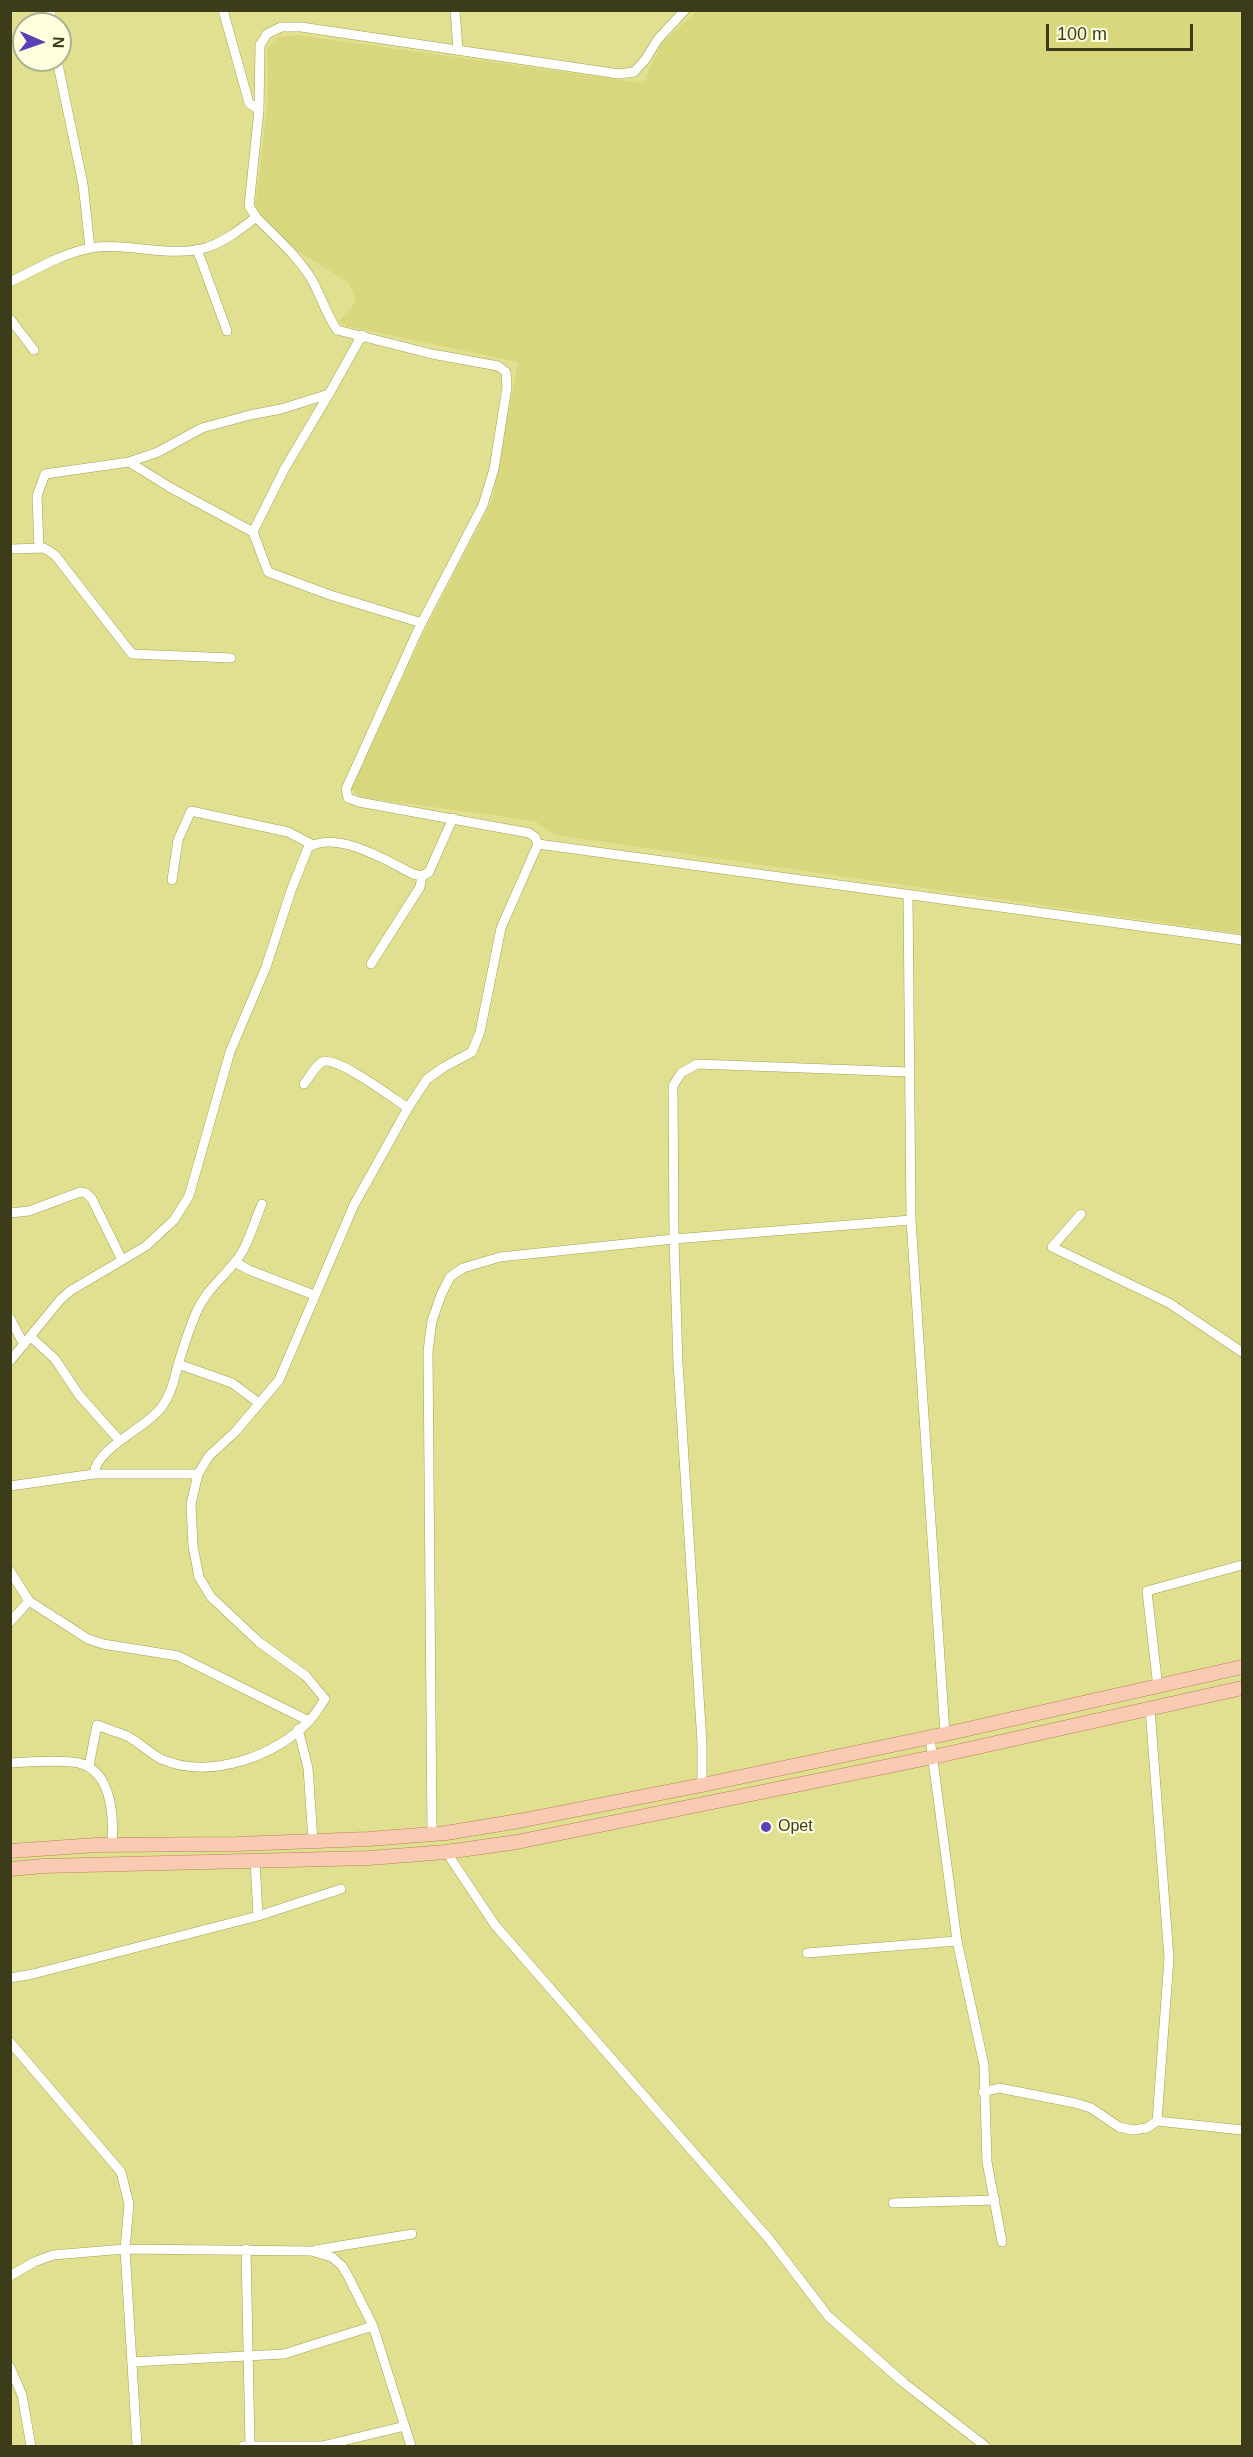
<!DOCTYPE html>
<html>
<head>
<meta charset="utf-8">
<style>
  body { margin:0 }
  #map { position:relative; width:1253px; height:2457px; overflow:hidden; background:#e1e090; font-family:Helvetica,sans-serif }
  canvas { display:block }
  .frame { position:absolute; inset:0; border:12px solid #3c3b1a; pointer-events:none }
  .north { position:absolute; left:12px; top:12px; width:60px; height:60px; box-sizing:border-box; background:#feffdf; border:2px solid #b0b190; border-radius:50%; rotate:92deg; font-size:16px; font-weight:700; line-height:24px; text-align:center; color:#3c3b1a }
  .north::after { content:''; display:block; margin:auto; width:21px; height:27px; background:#5b40b8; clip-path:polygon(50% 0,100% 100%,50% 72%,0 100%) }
  .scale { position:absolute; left:1046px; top:24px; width:147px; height:27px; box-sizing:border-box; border:3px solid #3c3b1a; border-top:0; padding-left:8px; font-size:18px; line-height:21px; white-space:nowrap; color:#3c3b1a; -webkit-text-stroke:4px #feffdf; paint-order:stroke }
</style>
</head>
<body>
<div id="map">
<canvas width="1253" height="2457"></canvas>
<div class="frame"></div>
<div class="north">N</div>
<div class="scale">100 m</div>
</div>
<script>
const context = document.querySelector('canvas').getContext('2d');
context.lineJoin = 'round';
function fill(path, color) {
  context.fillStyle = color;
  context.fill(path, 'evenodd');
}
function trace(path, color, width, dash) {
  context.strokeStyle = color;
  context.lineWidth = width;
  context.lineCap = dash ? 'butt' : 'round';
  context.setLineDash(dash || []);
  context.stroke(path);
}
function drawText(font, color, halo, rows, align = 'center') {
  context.font = font + ' Helvetica,sans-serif';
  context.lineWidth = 4.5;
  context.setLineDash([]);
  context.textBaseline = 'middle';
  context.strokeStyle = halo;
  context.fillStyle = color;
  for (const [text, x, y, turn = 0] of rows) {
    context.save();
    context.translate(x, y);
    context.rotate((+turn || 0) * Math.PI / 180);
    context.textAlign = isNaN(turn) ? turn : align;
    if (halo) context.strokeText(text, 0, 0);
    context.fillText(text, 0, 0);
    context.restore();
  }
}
fill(new Path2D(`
  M697,11H1242V934L555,835L535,821L359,797L351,788L429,622L492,501L518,362L346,326L339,321L356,302L349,283L287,244L255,209L268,102L267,48L278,37L296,35L643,83L661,44Z`), '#d8d77d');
const minor = new Path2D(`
  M51,10V24
  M223,10L249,103L259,110
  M455,10L458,49
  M57,60L83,184L90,248
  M197,249L227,331
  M10,282C35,270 63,253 91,248C128,242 168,258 205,248C224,242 240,230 256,217L249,206L259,110L260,45L267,34L281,27H301L619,74L634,72L645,60L658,39L685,10
  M10,319L34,350
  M129,462L171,488L253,532L285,468L329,394
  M253,532L268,572L330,595L422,623
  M39,548L37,496L45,474L129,462L158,452L202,428L250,415L281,409L329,394L362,335
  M10,549L44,548L55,555L132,654L231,658
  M538,844L1242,940
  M172,880L178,840L191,811L288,832L313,845
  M908,895L911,1220L945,1734
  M371,964L420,887L422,876
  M304,1084C309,1078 315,1066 322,1062C336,1055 394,1099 408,1108
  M10,1213L29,1211L80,1192L86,1193L92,1199L122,1260
  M1081,1214L1052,1247L1169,1303L1242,1352
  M235,1262L249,1270L314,1295
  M10,1318L24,1345
  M31,1337L55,1359L79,1395L120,1441
  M10,1361L60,1300L70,1291L146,1246L174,1220L189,1196L230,1052L266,967L292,888L308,848C335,829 388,861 413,874L422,876L429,872L453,818
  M178,1364L232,1383L259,1403
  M94,1474C97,1447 145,1429 161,1408C171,1395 174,1380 178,1365C183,1348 189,1330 196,1313C205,1291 221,1280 235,1262C248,1247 254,1222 262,1204
  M10,1486L94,1474H198
  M10,1571L29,1601L10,1622
  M29,1601L88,1639L103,1644L178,1656L309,1721
  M1158,1688L1147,1591L1242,1565
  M1150,1709L1169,1958L1157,2121
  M298,1729L308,1768L313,1841
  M930,1738L957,1941L984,2065L987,2162L1002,2242
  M10,1763C31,1762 52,1760 72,1762C112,1765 114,1815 112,1845
  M89,1766L97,1725C107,1729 117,1732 127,1736C139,1742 149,1753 161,1759C209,1780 274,1757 309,1721C315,1715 320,1706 325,1699L306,1676L259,1642L211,1597L199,1577L193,1546L191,1504L198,1474L209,1456L236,1431L279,1380L354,1205L408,1108L427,1079L444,1067L472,1052L480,1032L501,928L538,844L535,837L529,833L359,802L348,798L346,789L419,628L483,505L494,469L507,387L506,372L498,366L432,354L337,330C326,314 321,296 312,280C298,256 275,237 256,217
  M702,1785V1743L678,1363L674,1239L673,1086L681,1073L697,1064L909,1072
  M432,1834L428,1351L432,1321L441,1295L450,1277L463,1268L500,1257L674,1239L911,1220
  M449,1852L451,1859L495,1925L769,2239L828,2316L904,2383L985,2446
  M258,1916L341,1889
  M807,1953L957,1941
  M10,1978L33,1974L258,1916L255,1861
  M10,2042L121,2172L129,2204L125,2249L311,2251L332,2257L342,2266L348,2276L373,2326L411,2446
  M983,2092L999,2088L1075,2103L1091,2108L1119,2127L1132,2130L1147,2128L1157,2121L1242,2130
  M893,2203L995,2200
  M246,2249L250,2446
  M316,2250L412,2234
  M10,2276L34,2262L53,2255L125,2249L137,2446
  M132,2362L284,2354L373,2326
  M10,2367L22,2395L31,2446
  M243,2446H322L405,2426`);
const primary = new Path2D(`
  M10,1851L96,1845L237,1844L368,1839L446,1833L519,1821L702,1785L950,1733L1242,1667
  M10,1869L43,1866L369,1858L446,1852L517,1842L933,1757L1242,1688`);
trace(minor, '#a3a152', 10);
trace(primary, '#b6825c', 15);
trace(minor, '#fff', 9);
trace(primary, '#facbb3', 14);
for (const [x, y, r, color] of [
  [766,1827,6,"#5b40b8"]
]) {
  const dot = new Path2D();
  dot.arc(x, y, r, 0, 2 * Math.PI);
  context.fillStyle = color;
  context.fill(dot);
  trace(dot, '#feffdf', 2);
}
drawText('16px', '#3c3b1a', '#feffdf', [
  ["Opet",778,1827]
], 'left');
</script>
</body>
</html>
